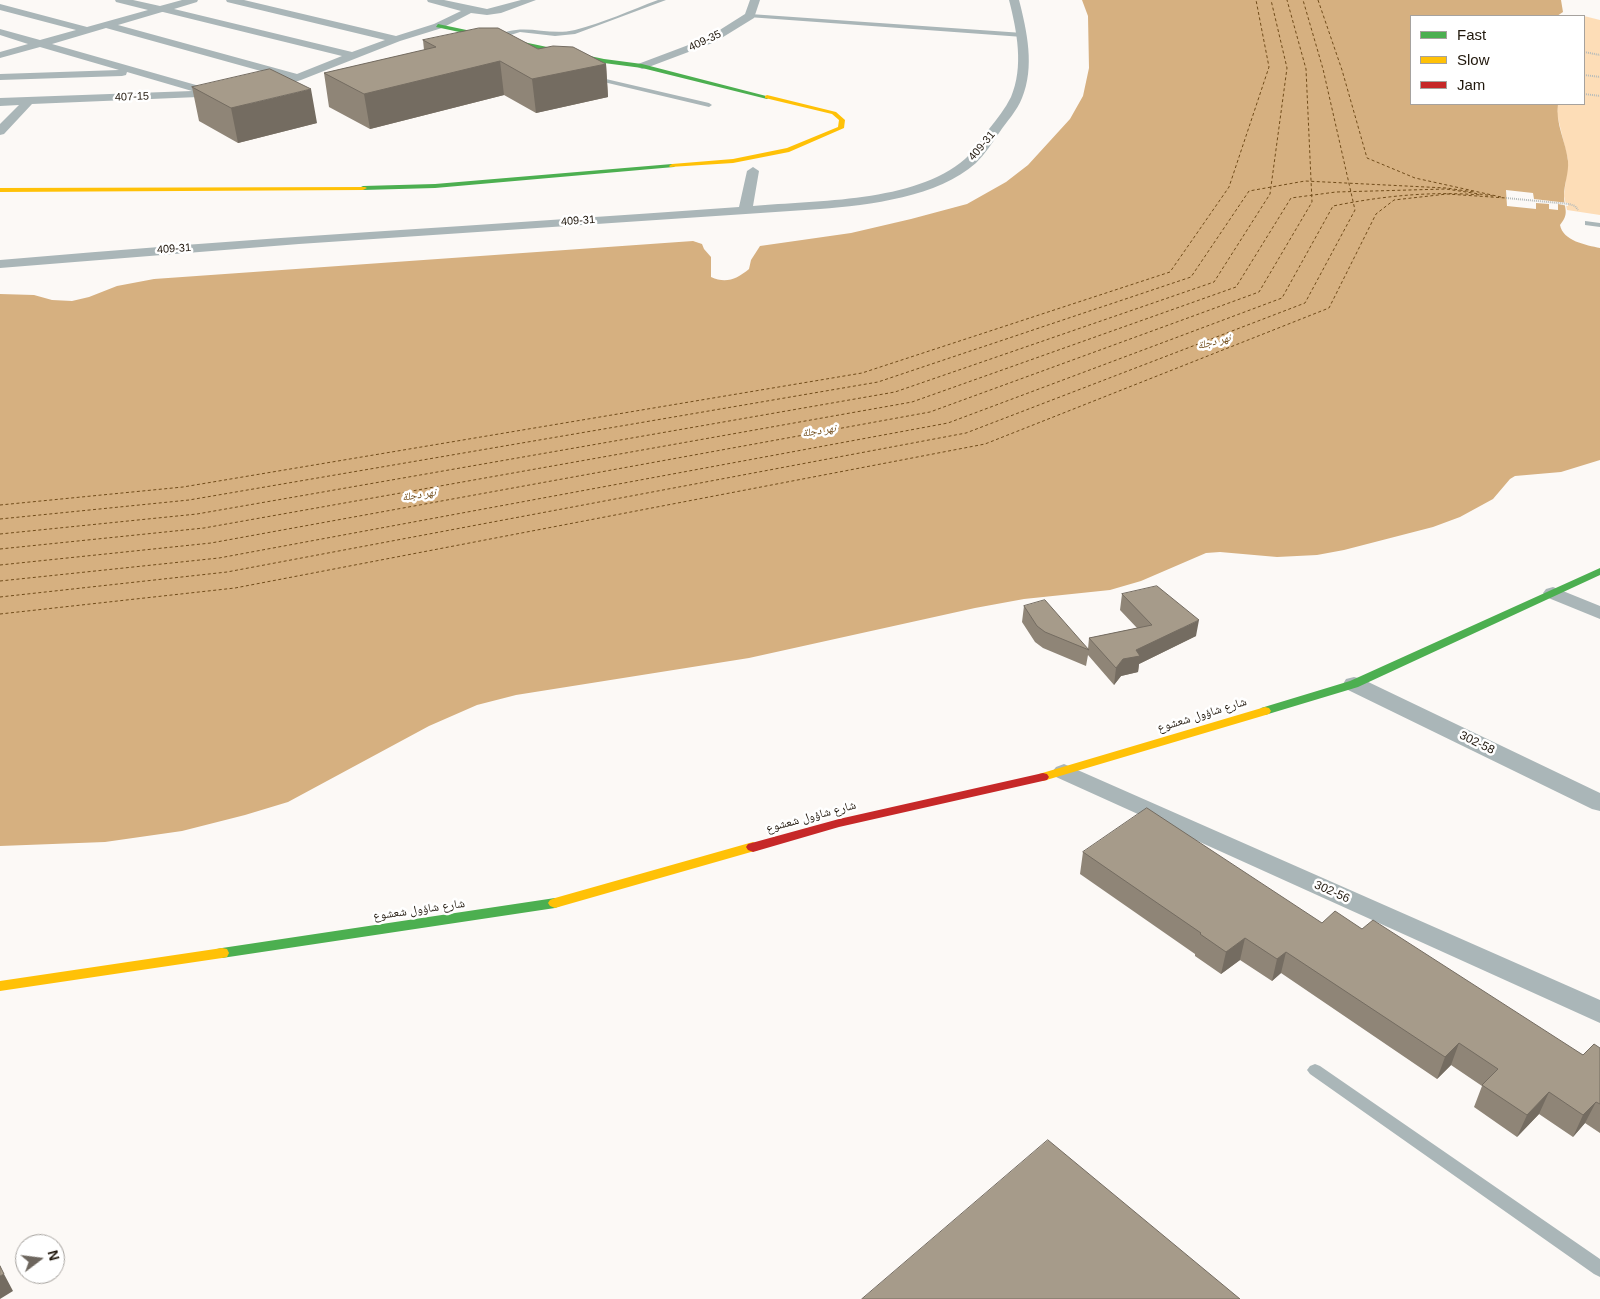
<!DOCTYPE html>
<html>
<head>
<meta charset="utf-8">
<style>
  body { margin:0 }
  #map { position:relative; width:1600px; height:1299px; overflow:hidden; background:#fcf9f6; font-family:Helvetica,sans-serif }
  canvas { display:block }
  .legend { position:absolute; left:1410px; top:15px; width:175px; height:90px; box-sizing:border-box; background:#fff; border:1px solid #a6a29e; margin:0; padding:6px 9px; list-style:none; font-size:15px; color:#20170c }
  .legend li { display:flex; align-items:center; gap:10px; height:25px }
  .legend b { width:25px; border:1px solid #a6a29e }
  .north { position:absolute; left:15px; top:1234px; width:50px; height:50px; box-sizing:border-box; background:#fff; border:1px solid #a6a29e; border-radius:50%; rotate:75deg; font-size:14px; font-weight:700; line-height:20px; text-align:center; color:#20170c }
  .north::after { content:''; display:block; margin:auto; width:18px; height:22px; background:#6d665e; clip-path:polygon(50% 0,100% 100%,50% 72%,0 100%) }
</style>
</head>
<body>
<div id="map">
<canvas width="1600" height="1299"></canvas>
<ul class="legend">
<li><b style="height:6px;background:#4caf50"></b>Fast</li>
<li><b style="height:6px;background:#ffc107"></b>Slow</li>
<li><b style="height:6px;background:#c62828"></b>Jam</li>
</ul>
<div class="north">N</div>
</div>
<script>
const context = document.querySelector('canvas').getContext('2d');
context.lineJoin = 'round';
function fill(path, color) {
  context.fillStyle = color;
  context.fill(path, 'evenodd');
}
function trace(path, color, width, dash) {
  context.strokeStyle = color;
  context.lineWidth = width;
  context.lineCap = dash ? 'butt' : 'round';
  context.setLineDash(dash || []);
  context.stroke(path);
}
function drawText(font, color, halo, rows, align = 'center') {
  context.font = font + ' Helvetica,"Noto Naskh Arabic",sans-serif';
  context.lineWidth = 5;
  context.setLineDash([]);
  context.textBaseline = 'middle';
  context.strokeStyle = halo;
  context.fillStyle = color;
  for (const [text, x, y, turn = 0] of rows) {
    context.save();
    context.translate(x, y);
    context.rotate((+turn || 0) * Math.PI / 180);
    context.textAlign = isNaN(turn) ? turn : align;
    if (halo) context.strokeText(text, 0, 0);
    context.fillText(text, 0, 0);
    context.restore();
  }
}
fill(new Path2D(`
  M1584,16L1600,20V215L1567,210L1564,196L1568,160L1557,114L1558,104H1584Z`), '#fdddb7');
fill(new Path2D(`
  M1082,0H1561L1563,12L1557,16H1411V104H1558C1555,123 1566,142 1568,161C1569,173 1564,184 1564,196C1564,209 1570,213 1560,225C1563,241 1586,245 1600,248V460L1561,472L1515,476L1510,479L1493,499L1460,517L1433,527L1344,550L1317,555L1277,557L1220,552L1206,553L1141,581L1110,590L1024,599L975,608L749,658L516,695L477,705L429,726L288,802L245,815L182,831L105,842L0,846V294L34,295L52,300L72,301L89,297L117,286L154,279L693,241L702,244L704,249L711,257V277C726,284 737,279 749,269L751,260L760,246L851,233L911,219L967,204L1006,182L1028,165L1070,119L1083,96L1089,68L1088,16Z`), '#d6b080');
fill(new Path2D(`
  M1506,190L1533,193L1534,199L1568,203V206L1558,204V210L1549,209V204L1536,203V209L1507,206Z`), '#fcf9f6');
trace(new Path2D(`
  M1318,0L1342,70L1367,158L1415,178L1501,197
  M0,505L183,487L862,373L1170,272L1229,187L1269,67L1256,0
  M0,519L189,500L878,382L1191,277L1249,191L1305,181L1446,188L1474,192
  M0,534L197,514L895,392L1214,282L1270,194L1287,68L1271,0
  M0,549L204,528L912,402L1236,287L1291,198L1336,192L1446,189L1493,196
  M0,565L211,543L930,412L1259,292L1312,202L1306,69L1287,0
  M0,581L219,558L948,423L1282,298L1333,206C1382,196 1431,191 1481,195
  M0,597L227,572L966,433L1305,303L1355,210L1323,69L1303,0
  M0,614L235,588L985,444L1329,308L1376,214L1394,200L1447,194L1506,198`), '#714c1a', 1, [3, 2.5]);
trace(new Path2D(`
  M1584,52L1600,55
  M1584,75L1600,77
  M1584,94L1600,96
  M1506,198L1569,204L1575,206L1578,210`), '#b6bbba', 2, [1, 1]);
fill(new Path2D(`
  M658,0H666L575,34L555,36L520,32L495,40L492,38C522,20 545,37 575,30C603,23 631,10 658,0Z
  M750,14L1023,33L1026,35L1023,37L748,17Z
  M593,76L709,103L712,105L709,107L591,79V77Z
  M1585,221L1600,223V227L1585,225Z
  M1315,1064L1320,1066L1600,1259V1277L1594,1274L1310,1074L1307,1070L1310,1066Z`), '#aab6b8');
fill(new Path2D(`
  M115,0H133L160,6L182,0H198L197,2L174,9L352,52L385,40L227,2L226,0H244L396,36L434,24L461,11L428,2L427,0H444L487,9L521,0H536L501,13L487,15L471,13L442,28L400,41L301,80L265,92L259,89L261,87L286,78L106,28L52,44L203,87L204,90H222L228,93L222,96L32,104L4,134L0,135V124L19,105L0,106V98L192,91L127,72L126,75L122,76L0,80V74L119,70L40,47L0,58V52L28,44L0,35V29L40,40L76,30L0,10V4L87,27L148,10L116,2ZM162,12H163L342,56L297,74L118,25Z
  M750,0H760L754,18L715,42L646,68L642,69L636,66L638,64L707,38L745,14Z
  M1009,0H1019C1027,31 1035,67 1022,98C1017,111 1007,121 999,133C992,143 985,154 976,163C938,197 870,205 820,209L299,244L0,268V260C246,238 493,225 739,207L747,171L753,167L759,171L753,206C817,200 914,203 965,159C975,150 982,139 989,129C997,119 1005,109 1011,97C1024,67 1017,31 1009,0Z
  M1553,587L1600,606V619L1546,597L1543,593L1546,589Z
  M1354,677L1362,679L1600,793V811L1592,809L1346,689L1343,684L1346,679Z
  M1064,764L1600,1000V1023L1056,777L1052,772L1056,767Z`), '#aab6b8');
fill(new Path2D(`
  M438,24L604,59L642,64L770,97L767,99L642,68L604,63L436,27Z
  M672,164L675,166L674,167L435,188L363,190L359,188L363,186L435,184Z
  M1600,568V575L1358,687L1265,715L1259,711L1261,708L1350,681Z
  M555,898L560,900L562,903L560,906L555,908L222,958L217,957L215,953L217,949L222,948Z`), '#4caf50');
fill(new Path2D(`
  M767,95L836,112L845,120L844,128L789,152L733,163L670,167L669,166L672,164L733,159L787,148L838,127L839,120L832,114L765,98V96Z
  M365,187L367,188L363,190L0,192V188Z
  M1265,707L1269,708L1271,711L1269,714L1043,781L1039,780L1037,777L1039,774Z
  M753,842L758,844L760,847L758,850L555,908L550,906L548,903L550,900L555,898Z
  M222,948L227,949L229,953L227,957L222,958L0,991V981Z`), '#ffc107');
fill(new Path2D(`
  M1043,773L1047,774L1049,777L1047,780L839,827L753,852L748,850L746,847L748,844L839,819Z`), '#c62828');
fill(new Path2D(`
  M423,40L538,49L606,64L608,97L536,113L504,95L370,129L329,107L324,73L424,50Z
  M192,87L317,123L238,143L199,121Z
  M1122,594L1196,636L1139,664L1138,672L1121,676L1114,685L1088,655L1086,666L1043,648L1035,642L1022,622L1024,606L1088,649L1089,638L1137,628L1120,610Z
  M1083,852L1322,923L1362,929L1583,1055L1600,1048V1133L1585,1123L1573,1137L1539,1114L1517,1137L1474,1107L1482,1086L1451,1065L1437,1079L1281,973L1272,981L1240,960L1221,974L1195,956V954L1080,874Z`), '#8f8577');
fill(new Path2D(`
  M500,61L504,95L370,129L364,94Z
  M606,64L608,97L536,113L532,79Z
  M311,89L317,123L238,143L231,108Z
  M1199,620L1196,636L1139,664L1138,672L1121,676L1114,685L1116,668L1123,659L1136,650Z
  M1245,938L1240,960L1221,974L1226,952Z
  M1286,952L1281,973L1272,981L1277,959Z
  M1459,1043L1451,1065L1437,1079L1445,1057Z
  M1549,1092L1539,1114L1517,1137L1527,1115Z
  M1596,1102L1585,1123L1573,1137L1583,1115Z
  M4,1274L13,1291L0,1299V1276Z`), '#746c61');
const building = new Path2D(`
  M479,28H498L538,49L553,46L573,47L606,64L532,79L500,61L364,94L324,73L436,47L423,40Z
  M270,69L311,89L231,108L192,87Z
  M1157,586L1199,620L1136,650L1140,656L1123,659L1116,668L1089,638L1152,625L1122,594Z
  M1045,600L1089,650L1045,632L1037,626L1024,606Z
  M1147,808L1322,923L1335,911L1362,929L1373,920L1583,1055L1594,1044L1600,1048V1104L1596,1102L1583,1115L1549,1092L1527,1115L1482,1085L1498,1069L1459,1043L1445,1057L1286,952L1277,959L1245,938L1226,952L1200,934L1201,933L1083,852Z
  M1048,1140L1240,1299H862Z
  M0,1266L4,1274L0,1276Z`);
fill(building, '#a69b8a');
trace(building, '#746c61', 1);
drawText('11px', '#20170c', '#fff', [
  ["409-35",705,41,-25],
  ["407-15",132,97,-2],
  ["409-31",982,146,-50],
  ["409-31",578,221,-4],
  ["409-31",174,249,-4]
]);
drawText('italic 11px', '#714c1a', '#fff', [
  ["نهر دجلة",1214,342,-15],
  ["نهر دجلة",819,431,-9],
  ["نهر دجلة",419,495,-9]
]);
drawText('12px', '#20170c', '#fff', [
  ["شارع شاؤول شعشوع",1202,715,-17],
  ["302-58",1477,743,26],
  ["شارع شاؤول شعشوع",811,817,-15],
  ["302-56",1332,892,24],
  ["شارع شاؤول شعشوع",419,910,-8]
]);
</script>
</body>
</html>
